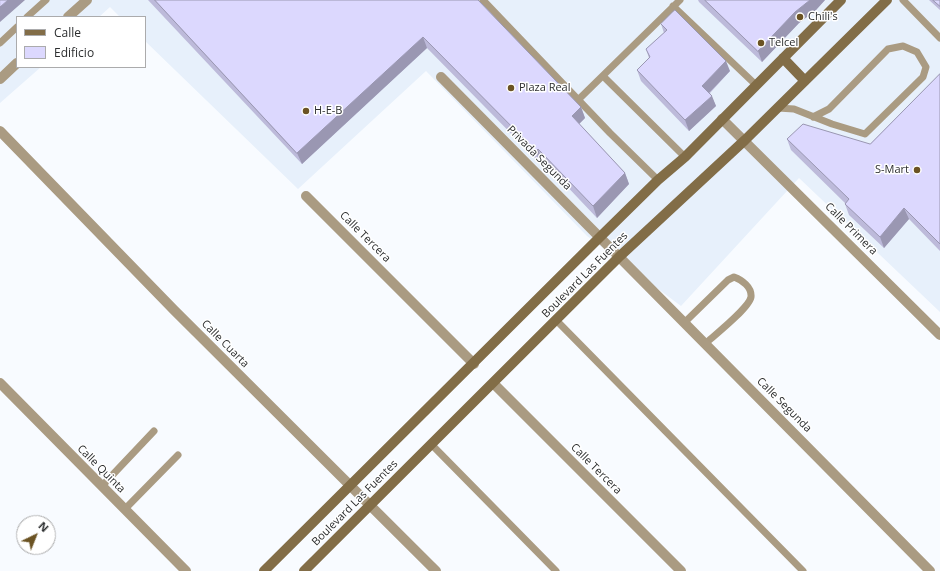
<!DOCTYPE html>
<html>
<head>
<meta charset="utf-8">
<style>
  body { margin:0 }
  #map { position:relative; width:940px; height:571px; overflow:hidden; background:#f8fbff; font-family:"Open Sans",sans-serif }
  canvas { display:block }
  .legend { position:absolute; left:16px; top:16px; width:130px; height:52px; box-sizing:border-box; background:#fff; border:1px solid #ababac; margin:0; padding:5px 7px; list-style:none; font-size:12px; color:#2c2e2f }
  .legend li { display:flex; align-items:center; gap:8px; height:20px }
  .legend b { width:20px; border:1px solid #ababac }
  .north { position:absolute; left:16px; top:515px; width:40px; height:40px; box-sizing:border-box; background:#fff; border:1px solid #ababac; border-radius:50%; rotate:43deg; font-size:11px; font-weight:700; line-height:16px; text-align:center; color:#2c2e2f }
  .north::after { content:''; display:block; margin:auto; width:14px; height:18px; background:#6b5323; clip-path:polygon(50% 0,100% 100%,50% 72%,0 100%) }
</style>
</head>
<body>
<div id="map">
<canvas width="940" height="571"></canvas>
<ul class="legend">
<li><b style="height:5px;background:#826d47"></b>Calle</li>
<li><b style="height:11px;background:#dcd8fe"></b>Edificio</li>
</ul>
<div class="north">N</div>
</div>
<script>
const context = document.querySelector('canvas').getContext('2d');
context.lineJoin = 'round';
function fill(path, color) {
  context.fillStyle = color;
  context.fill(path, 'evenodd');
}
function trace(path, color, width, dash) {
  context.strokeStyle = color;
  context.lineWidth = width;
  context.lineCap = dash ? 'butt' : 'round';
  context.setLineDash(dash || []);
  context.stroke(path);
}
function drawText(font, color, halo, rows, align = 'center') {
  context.font = font + ' "Open Sans",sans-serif';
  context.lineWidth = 3;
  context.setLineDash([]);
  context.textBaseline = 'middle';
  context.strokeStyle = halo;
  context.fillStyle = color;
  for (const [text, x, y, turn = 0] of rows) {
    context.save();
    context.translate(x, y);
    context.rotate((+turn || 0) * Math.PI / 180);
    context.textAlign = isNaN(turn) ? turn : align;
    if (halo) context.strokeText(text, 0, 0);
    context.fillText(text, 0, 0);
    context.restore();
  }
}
fill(new Path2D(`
  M0,0H940V312L799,178L681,306L587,236L426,71L298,189L145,41V17H120L110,7L99,17H17V67H41L0,103Z`), '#e7f0fb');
trace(new Path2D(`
  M483,0L610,133L658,180
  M903,0L940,38
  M673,6L756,85
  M27,17L46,0
  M0,43L17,27
  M603,76L685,157
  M578,100L680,0
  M778,108L794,109L832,124L865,134L923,77L926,67L917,52L903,46L888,49L829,109L813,117
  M557,321L803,571
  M685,322L728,280L734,277C742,280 752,287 751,297C749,308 715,335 706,343
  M431,444L556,571
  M102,486L154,431
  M125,509L178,455`), '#aa9b82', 7);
trace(new Path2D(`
  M68,17L87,0
  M441,77L930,571
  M0,79L17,63
  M722,119L940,335
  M0,131L174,310L436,571
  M306,196L474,364
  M0,383L186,571
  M494,384L681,571`), '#aa9b82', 10);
trace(new Path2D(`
  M783,58L805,81
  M264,571L600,237L658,180L685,157L841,0
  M304,571L620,256L745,140L887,0`), '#826d47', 10);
fill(new Path2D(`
  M148,0H478L581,107L585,118L579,124L625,173L629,184L597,218L542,160L540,163L427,48L302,164Z
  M698,0H825L816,10L799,23L762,62L699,2Z
  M929,0H940V10Z
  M661,24L730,71L710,93L716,106L689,131L641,81L637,70L649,58L646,49L664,33Z
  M940,74V251L909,219L884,248L849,215L845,204V203L791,150L787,139L870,144Z`), '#bdbada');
fill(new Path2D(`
  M8,0H25L0,22V7Z
  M810,0H825L816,10L799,23L762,62L758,51L795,12Z
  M423,37L427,48L302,164L297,153Z
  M726,61L730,71L706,96L702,86Z
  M712,96L716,106L689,131L685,120Z
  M581,107L585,118L576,127L572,116Z
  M538,149L542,160L540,163L536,151Z
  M625,173L629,184L597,218L593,206Z
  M904,208L909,219L884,248L880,237Z`), '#9a97b2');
const building = new Path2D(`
  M0,0H8L0,7Z
  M155,0H478L581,107L572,116L625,173L593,206L538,149L536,151L423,37L297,153Z
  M705,0H810L795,12L758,51Z
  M933,0H940V6Z
  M675,10L726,61L702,86L712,96L685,120L637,70L650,57L646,49L667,30L661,24Z
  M940,74V244L904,208L880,237L845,204L849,199L787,139L803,124L870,144Z`);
fill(building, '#dcd8fe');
trace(building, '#9a97b2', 1);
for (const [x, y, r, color] of [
  [800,17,4,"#6b5323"],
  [761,43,4,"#6b5323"],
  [511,88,4,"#6b5323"],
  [306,111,4,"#6b5323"],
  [917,170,4,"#6b5323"]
]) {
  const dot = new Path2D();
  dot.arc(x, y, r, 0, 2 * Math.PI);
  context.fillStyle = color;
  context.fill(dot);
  trace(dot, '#fff', 1.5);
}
drawText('11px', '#2c2e2f', '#fff', [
  ["Chili's",808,17],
  ["Telcel",769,43],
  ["Plaza Real",519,88],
  ["H-E-B",314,111],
  ["S-Mart",909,170,"right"]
], 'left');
drawText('11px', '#2c2e2f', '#fff', [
  ["Privada Segunda",539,158,45],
  ["Calle Primera",851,229,45],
  ["Calle Tercera",365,237,45],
  ["Boulevard Las Fuentes",585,275,-45],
  ["Calle Cuarta",225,344,45],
  ["Calle Segunda",784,405,45],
  ["Calle Quinta",101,469,45],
  ["Calle Tercera",596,469,45],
  ["Boulevard Las Fuentes",355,503,-45]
]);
</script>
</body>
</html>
